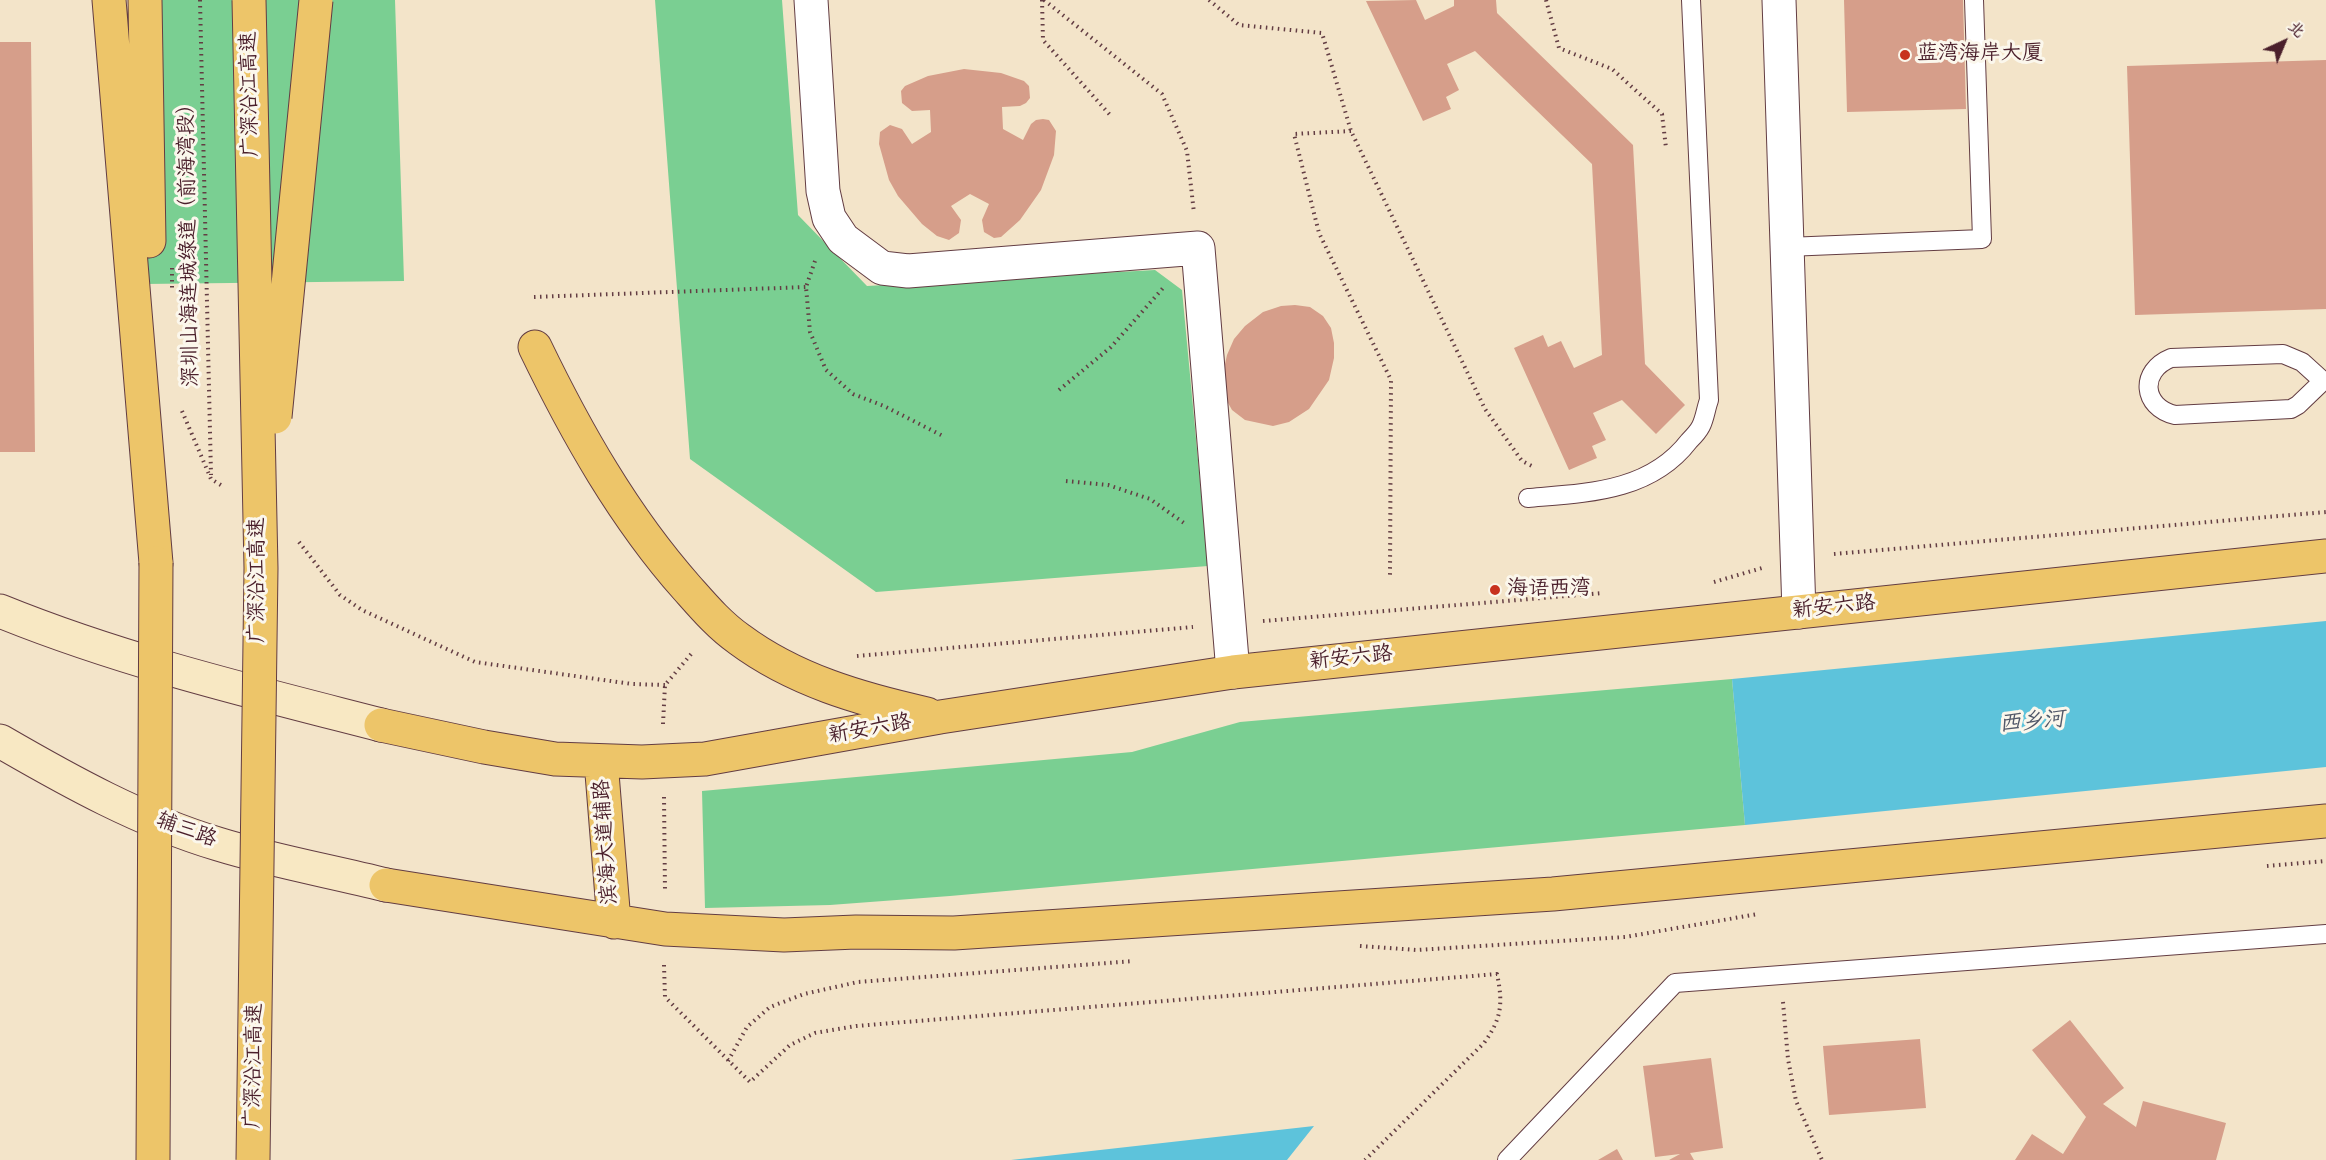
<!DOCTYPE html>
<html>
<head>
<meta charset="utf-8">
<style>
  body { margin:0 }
  #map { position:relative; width:2326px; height:1160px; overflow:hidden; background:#f3e4c9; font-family:"Architects Daughter","LXGW WenKai TC",sans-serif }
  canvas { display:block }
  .north { position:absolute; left:2254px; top:12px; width:60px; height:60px; -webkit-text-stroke:4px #fbf7ec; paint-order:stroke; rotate:44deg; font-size:16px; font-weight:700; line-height:24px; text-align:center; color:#4a1f2b }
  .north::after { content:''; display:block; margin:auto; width:21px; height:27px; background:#4a1f2b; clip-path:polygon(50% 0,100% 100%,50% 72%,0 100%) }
</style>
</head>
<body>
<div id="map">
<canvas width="2326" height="1160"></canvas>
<div class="north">北</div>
</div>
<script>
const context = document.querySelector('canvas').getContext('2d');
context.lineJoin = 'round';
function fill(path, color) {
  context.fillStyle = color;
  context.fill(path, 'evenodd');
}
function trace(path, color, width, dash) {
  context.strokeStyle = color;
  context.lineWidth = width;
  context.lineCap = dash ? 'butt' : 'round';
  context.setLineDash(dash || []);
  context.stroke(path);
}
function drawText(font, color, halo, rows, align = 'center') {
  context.font = font + ' "Architects Daughter","LXGW WenKai TC",sans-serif';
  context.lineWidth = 6;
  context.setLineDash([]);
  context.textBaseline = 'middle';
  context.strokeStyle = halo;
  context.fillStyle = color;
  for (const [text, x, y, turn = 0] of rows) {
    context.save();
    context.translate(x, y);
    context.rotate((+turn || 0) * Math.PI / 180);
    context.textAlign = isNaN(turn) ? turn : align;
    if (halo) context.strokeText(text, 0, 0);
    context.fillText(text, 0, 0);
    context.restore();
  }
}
fill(new Path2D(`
  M135,0H395L404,281L144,284Z
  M655,0H782L798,215L867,286L1155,270L1182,290L1208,566L876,592L690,459Z
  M1732,679L1745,825L950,896L830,905L705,908L702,791L1132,752L1240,722Z`), '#7acf92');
fill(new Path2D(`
  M2326,621V767L1745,825L1732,679Z
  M1314,1126L1287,1160H1011Z`), '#5dc3db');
fill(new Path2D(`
  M1416,0L1425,20L1454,6V0H1496L1497,13L1633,145L1645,364L1685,405L1656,434L1622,400L1593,413L1606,440L1592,446L1597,458L1569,470L1514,348L1543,335L1548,347L1561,341L1574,368L1602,355L1592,164L1475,51L1447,64L1459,90L1446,97L1451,109L1423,121L1366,1Z
  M1844,0H1963L1966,109L1847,112Z
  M0,42H31L35,452H0Z
  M2326,60V309L2135,315L2127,66Z
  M964,69L1001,73L1024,81L1029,86L1030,98L1026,103L1020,106L1002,107L1003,129L1023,140L1031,124L1036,120L1043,119L1049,120L1056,131L1054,155L1041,190L1020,220L1001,237L994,238L984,232L982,220L989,204L970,194L951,206L961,220L959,233L949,240L937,236L922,224L898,196L889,180L879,144L880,132L890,125L902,129L912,144L931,132L930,110L912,111L902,103L901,91L905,86L928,76Z
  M1295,305L1310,307L1323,316L1331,328L1334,343V358L1329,380L1309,409L1289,422L1273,426L1245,420L1232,410L1222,392L1223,373L1227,355L1234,339L1245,326L1263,312L1281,306Z
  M2070,1020L2124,1088L2103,1104L2136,1127L2143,1101L2226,1123L2216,1160H2015L2032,1134L2063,1154L2086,1117L2032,1050Z
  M1920,1039L1926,1108L1829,1115L1823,1046Z
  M1711,1058L1723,1148L1690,1153L1694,1160H1669L1680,1154L1655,1157L1643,1066Z
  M1617,1149L1623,1160H1598Z`), '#d69e8a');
const service = new Path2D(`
  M1787,247L1982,239L1974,0
  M2283,354L2302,362L2323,381L2298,405L2291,409L2175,415C2142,407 2139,371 2171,358Z
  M1528,498C1587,493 1650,492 1689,441C1693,437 1698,432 1701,426C1705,418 1706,408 1709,400L1691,0
  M1507,1160L1675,983L2326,934`);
const minor = new Path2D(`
  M811,0L823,191L829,218L843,239L882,268L908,271L1198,248L1233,672
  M1779,0L1799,612`);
const secondary = new Path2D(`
  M0,611C123,661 253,692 381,725
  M0,741C69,781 141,821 218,844C273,861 330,871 386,885`);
const primary = new Path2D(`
  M535,347C576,432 624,517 687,588C703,606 719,625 739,639C794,680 860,699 927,714
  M381,725L484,747L555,759L642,762L705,759L940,717L1233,672L2326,556
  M601,761L614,922
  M386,885L665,929L784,935L856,932L954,933L1553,894L2326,821`);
const motorway = new Path2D(`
  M109,0L156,563
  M145,0L149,241`);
trace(service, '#633d43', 20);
trace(minor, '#633d43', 35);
trace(secondary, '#633d43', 35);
trace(primary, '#633d43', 35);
trace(motorway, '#633d43', 35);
trace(new Path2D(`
  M200,0L211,475
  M1042,0L1043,40L1111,116
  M1044,0L1162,94L1187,151L1194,213
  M1209,0L1239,25L1322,33L1351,131L1485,409L1522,461L1534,467
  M1546,0L1559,48L1612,69L1662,114L1666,148
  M1351,131L1294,134L1319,233L1391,380L1390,576
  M815,261L806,287L810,332L826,370L853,394L884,406L945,437
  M172,268V288
  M534,297L806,287
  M1059,390L1111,347L1163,288
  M182,411L211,479L224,487
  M1066,481L1108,485L1150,499L1184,523
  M299,542L340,595L362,610L475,662L632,684L665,685
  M1834,554L2326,512
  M1714,582L1762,568
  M1263,621L1603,593
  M857,656L1193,627
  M663,724L665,685L692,653
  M664,797L665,892
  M2267,866L2326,861
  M1360,946L1417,950L1625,937L1758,914
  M664,965L665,997L750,1082L790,1045L815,1033L856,1026L1497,974C1503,1003 1502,1018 1484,1043L1365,1160
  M1783,1002L1788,1059L1796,1101L1822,1160
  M728,1061L747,1027L770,1007L804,994L858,982L1134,961`), '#633d43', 4, [1.5, 4.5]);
trace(service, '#fff', 18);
trace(minor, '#fff', 33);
trace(secondary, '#f8e8c3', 33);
trace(primary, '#edc569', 33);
trace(motorway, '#edc569', 33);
const motorwayBridge = new Path2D(`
  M249,0L261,568L253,1160
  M275,417L316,0
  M153,1160L156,563`);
trace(motorwayBridge, '#633d43', 35, []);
trace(motorwayBridge, '#edc569', 33);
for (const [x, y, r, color] of [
  [1905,55,6,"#c8321e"],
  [1495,590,6,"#c8321e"]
]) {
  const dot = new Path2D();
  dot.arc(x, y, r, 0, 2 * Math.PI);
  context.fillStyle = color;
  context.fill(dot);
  trace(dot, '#fbf7ec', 2);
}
drawText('21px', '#4a1f2b', '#fbf7ec', [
  ["蓝湾海岸大厦",1917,55],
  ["海语西湾",1507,590]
], 'left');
drawText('21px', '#4a1f2b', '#fbf7ec', [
  ["广深沿江高速",251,94,-91],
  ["深圳山海连城绿道（前海湾段）",190,240,-91],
  ["广深沿江高速",259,580,-90],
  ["新安六路",1834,608,-6],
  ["新安六路",1351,659,-6],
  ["新安六路",870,730,-10],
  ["辅三路",186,831,20],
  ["滨海大道辅路",607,842,-94],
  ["广深沿江高速",255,1066,-89]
]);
drawText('italic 22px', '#515869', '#fbf7ec', [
  ["西乡河",2032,723,-5]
]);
</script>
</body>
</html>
